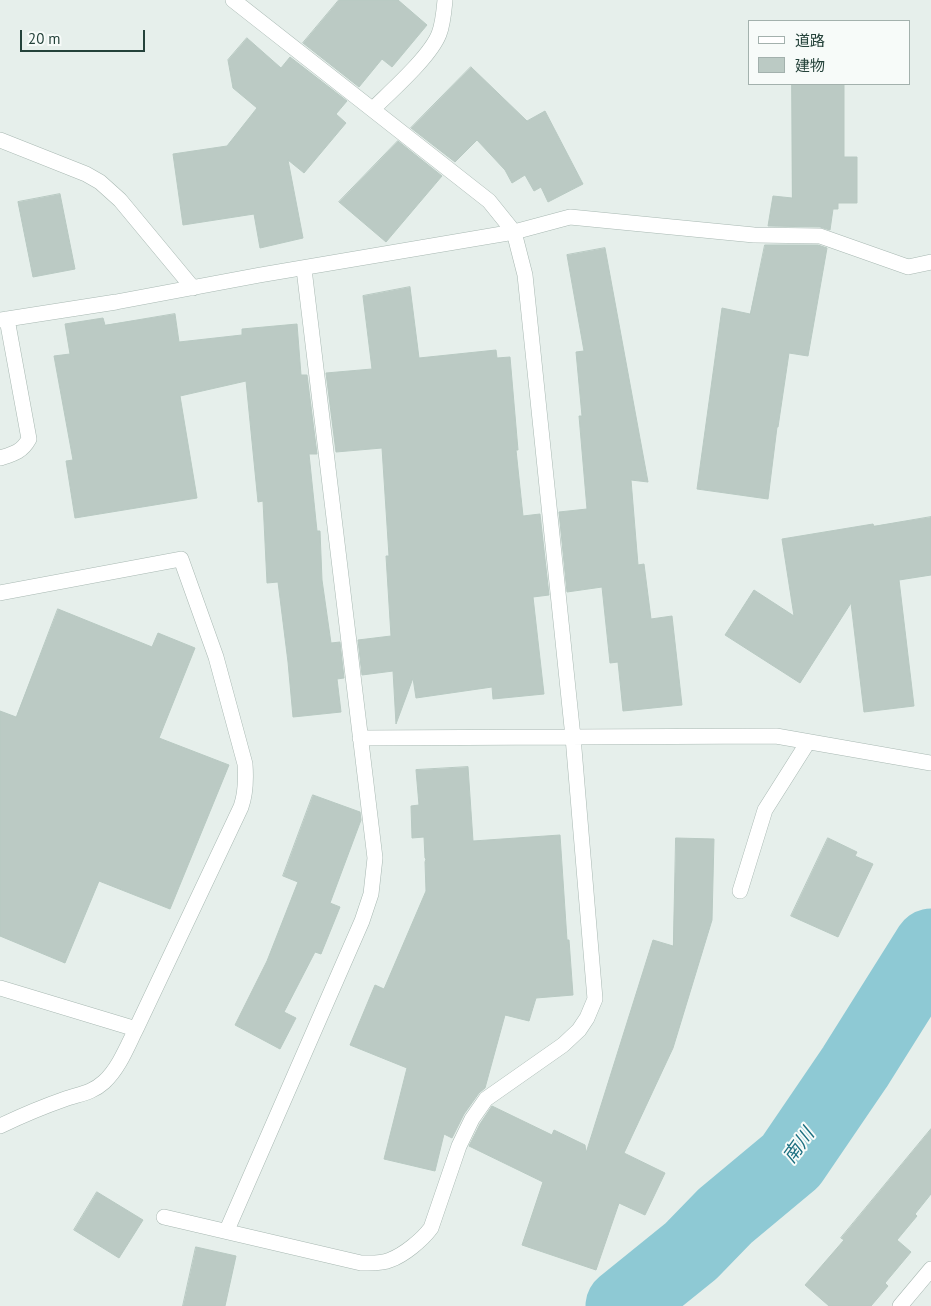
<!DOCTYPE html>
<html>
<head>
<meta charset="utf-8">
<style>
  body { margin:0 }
  #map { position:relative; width:931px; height:1306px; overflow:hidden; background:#e6efeb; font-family:"PT Sans","Noto Sans JP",sans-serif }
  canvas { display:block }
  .legend { position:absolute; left:748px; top:20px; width:162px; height:65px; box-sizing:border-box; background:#f7fbf9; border:1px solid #a3b1ad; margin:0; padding:6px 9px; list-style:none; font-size:15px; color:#24423a }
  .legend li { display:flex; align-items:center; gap:10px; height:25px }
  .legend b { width:25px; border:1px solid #a3b1ad }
  .scale { position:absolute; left:20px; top:30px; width:125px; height:22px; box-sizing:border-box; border:2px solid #24423a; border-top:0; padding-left:6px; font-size:15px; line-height:18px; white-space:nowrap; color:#24423a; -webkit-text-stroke:4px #f7fbf9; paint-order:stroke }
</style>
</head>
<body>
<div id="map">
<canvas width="931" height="1306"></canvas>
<ul class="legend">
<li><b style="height:6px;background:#fff"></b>道路</li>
<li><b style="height:14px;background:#bbcac4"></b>建物</li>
</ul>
<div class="scale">20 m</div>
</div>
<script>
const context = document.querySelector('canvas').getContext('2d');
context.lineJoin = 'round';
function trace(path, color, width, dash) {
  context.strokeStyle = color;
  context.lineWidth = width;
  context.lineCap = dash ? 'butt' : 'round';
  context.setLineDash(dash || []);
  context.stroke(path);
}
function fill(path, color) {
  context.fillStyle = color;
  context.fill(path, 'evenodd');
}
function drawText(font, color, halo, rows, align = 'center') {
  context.font = font + ' "PT Sans","Noto Sans JP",sans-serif';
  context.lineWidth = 4;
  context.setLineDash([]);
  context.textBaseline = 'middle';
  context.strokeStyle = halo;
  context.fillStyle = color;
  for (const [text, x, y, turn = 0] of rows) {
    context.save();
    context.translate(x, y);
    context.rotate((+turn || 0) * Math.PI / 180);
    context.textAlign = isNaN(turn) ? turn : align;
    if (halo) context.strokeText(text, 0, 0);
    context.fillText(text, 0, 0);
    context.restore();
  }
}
trace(new Path2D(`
  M623,1306L691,1251L725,1216L791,1161L855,1067L931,946`), '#8ec9d4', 75);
const building = new Path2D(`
  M339,0H398L427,25L392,67L382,59L359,87L303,43Z
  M247,38L281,68L290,57L347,101L336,114L346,123L304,173L288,160L303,238L260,248L254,214L183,225L173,154L227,146L257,108L233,88L228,60Z
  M471,67L527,121L545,111L583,184L548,202L541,187L534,191L525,175L512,183L505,170L477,140L455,162L411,128Z
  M792,84H844V157H857V203H838V209H833L830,230L820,227L768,226L773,196L792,198Z
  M398,141L442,176L386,242L339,202Z
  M60,194L75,269L33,277L18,202Z
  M765,245H818L827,248L808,356L789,353L778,427H777L768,499L697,489L722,308L750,314Z
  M605,248L648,482L631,480L638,565L644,564L651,619L672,616L682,705L623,711L618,662L610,663L602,587L567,592L559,512L587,509L579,416H582L576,352L584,351L567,255Z
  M410,287L419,358L496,350L497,358L510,357L518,450H516L523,516L540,514L549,595L533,597L544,694L493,699L492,687L416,698L413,678L396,724L393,671L362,675L358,640L391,636L386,556H389L382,448L336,452L326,373L372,369L363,296Z
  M175,314L179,342L242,335V329L297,324L301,375H307L317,454H309L317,531H320L322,580L331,643L340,642L344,678L337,679L341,712L293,717L288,662L278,582L267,583L263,501L258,502L246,381L180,396L197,498L75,518L66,461L73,460L54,356L70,354L65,324L103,318L105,325Z
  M931,517V575L899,580L914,706L864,712L851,603L800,683L725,635L754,590L794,616L782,539L873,524L874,526Z
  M58,609L152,647L158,633L195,648L159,738L229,765L170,909L99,881L65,963L0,936V711L16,717Z
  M468,767L473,841L560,835L567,940H569L573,995L536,998L529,1021L505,1015L485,1088L479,1093L464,1114L452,1138L444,1134L435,1171L384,1159L407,1068L350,1045L375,985L384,989L426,891L425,862L426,859L425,858L424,837L412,838L411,806L419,805L416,770Z
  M313,795L360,812L361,820L330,903L340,907L321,954L315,952L284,1012L296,1018L280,1049L235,1025L267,961L298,882L283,876Z
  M676,838L714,839L712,920L673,1048L624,1153L665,1173L645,1215L619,1203L596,1270L522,1245L543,1182L469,1146L480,1124L492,1106L552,1135L554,1130L585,1145L586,1153L653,940L673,946Z
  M828,838L857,852L855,856L873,864L838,937L791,916Z
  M931,1129V1194L915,1214L917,1216L897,1240L911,1252L885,1283L888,1286L871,1306H829L805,1285L844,1240L841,1238Z
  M97,1192L143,1220L119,1258L74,1230Z
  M196,1247L236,1256L225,1306H183Z`);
fill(building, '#bbcac4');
trace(building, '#b8c9c2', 1);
const minor = new Path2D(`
  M373,109C391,91 430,57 439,34C443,24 444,11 445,0
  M0,140L86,174L100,182L120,200L193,288
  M0,320L116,302L260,275L514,232L570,217L754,235L820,236L908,267L931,262
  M0,458C13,454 22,452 29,439L7,319
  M0,593L181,559L216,657L245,764C246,778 246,793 241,807L136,1029L0,988
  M360,738L776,736L931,763
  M740,891L765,810L808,742
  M0,1126C21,1116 42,1107 65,1099C79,1094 92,1093 104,1082C119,1068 127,1047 136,1029
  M164,1217L361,1263C371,1263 381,1264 390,1260C404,1255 422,1240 431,1228L459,1146L472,1119L486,1099L563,1045L579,1030L587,1018L595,999L573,737L525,275L514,232L489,201L233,0
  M227,1230L362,921L371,894L375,858L304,269
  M900,1306L931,1269`);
trace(minor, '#a8b8b2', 16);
trace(minor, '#fff', 15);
drawText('italic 19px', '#1c6f80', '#f7fbf9', [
  ["南川",799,1146,-54]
]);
</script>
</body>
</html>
